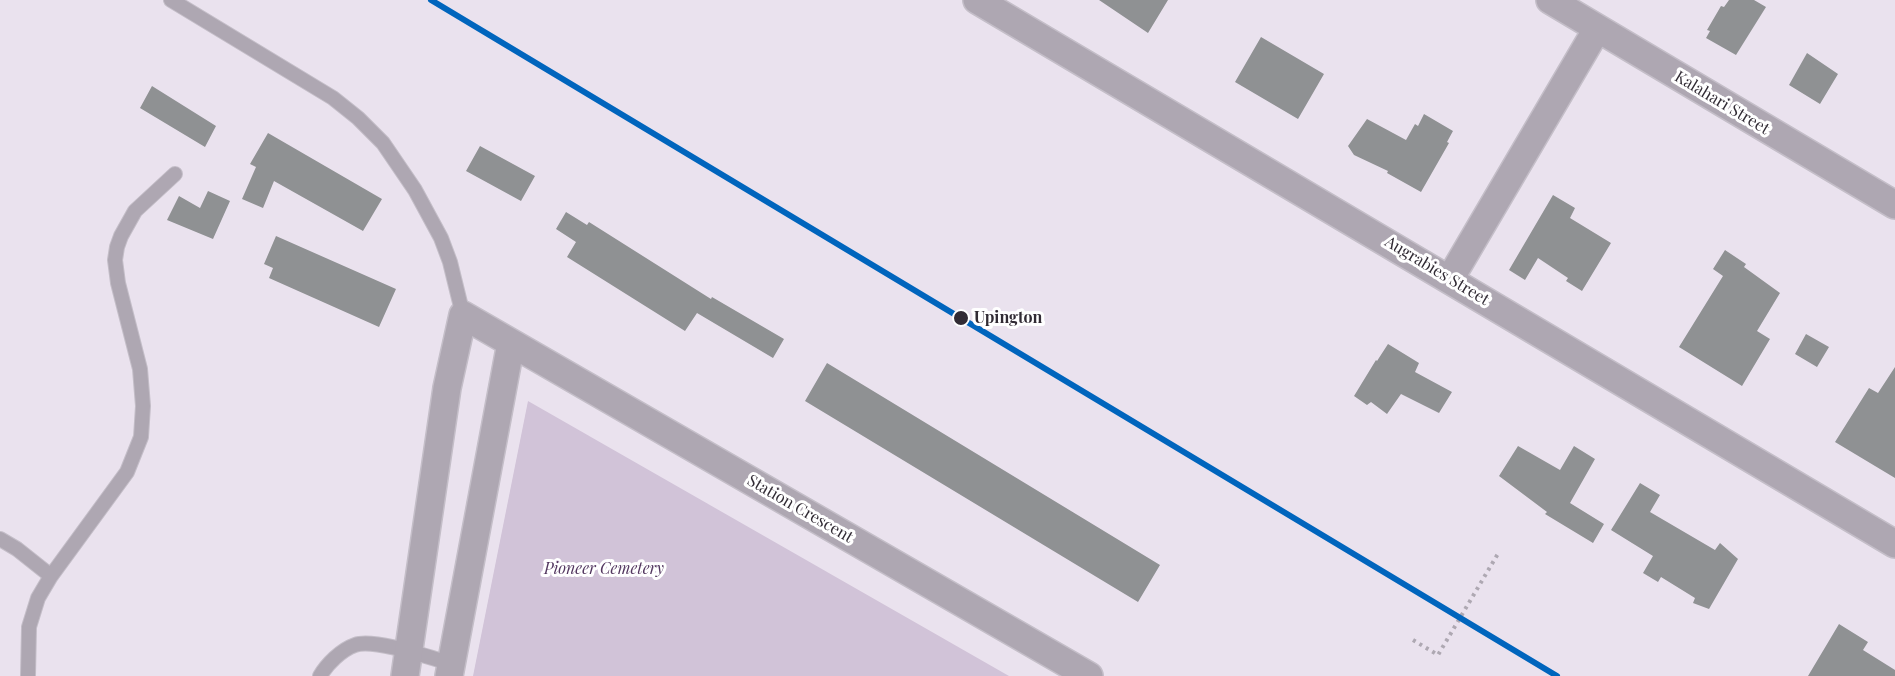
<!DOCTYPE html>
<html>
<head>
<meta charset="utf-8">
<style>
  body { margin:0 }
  canvas { display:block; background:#eae2ee }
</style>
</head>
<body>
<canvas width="1895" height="676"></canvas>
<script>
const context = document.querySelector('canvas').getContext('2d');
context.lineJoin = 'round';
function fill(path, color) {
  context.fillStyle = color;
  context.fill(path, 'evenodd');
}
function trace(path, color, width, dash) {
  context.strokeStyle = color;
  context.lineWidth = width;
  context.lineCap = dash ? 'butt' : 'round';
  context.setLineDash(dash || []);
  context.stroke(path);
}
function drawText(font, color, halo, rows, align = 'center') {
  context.font = font + ' "Playfair Display",serif';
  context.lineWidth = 6;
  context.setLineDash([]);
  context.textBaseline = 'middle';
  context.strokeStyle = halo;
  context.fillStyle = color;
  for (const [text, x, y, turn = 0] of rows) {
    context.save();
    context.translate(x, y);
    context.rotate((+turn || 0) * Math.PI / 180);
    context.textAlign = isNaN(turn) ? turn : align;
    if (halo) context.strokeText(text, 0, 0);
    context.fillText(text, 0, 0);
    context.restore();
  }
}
fill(new Path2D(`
  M528,401L1009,676H473Z`), '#d1c3d8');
fill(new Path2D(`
  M1099,0H1168L1148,33Z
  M1729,0H1754L1766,7L1736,55L1706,38L1710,31L1707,30L1721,6L1724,7Z
  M1261,37L1324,74L1298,119L1235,82Z
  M1807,53L1838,74L1820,104L1789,85Z
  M152,86L216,126L205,147L140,108Z
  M1424,114L1453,131L1447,142L1449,143L1421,192L1387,173L1388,171L1354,155L1348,146L1367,119L1406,140L1415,124L1418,126Z
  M268,133L382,199L363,231L274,181L263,208L242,199L256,167L250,164Z
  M480,146L535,176L521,201L466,171Z
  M208,191L230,201L213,239L167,220L179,196L200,208Z
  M1553,195L1575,208L1570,218L1611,243L1582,291L1566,281L1568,278L1538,258L1525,280L1509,270Z
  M566,212L587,225L589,222L711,299L712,297L784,339L773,358L697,313L685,331L567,257L576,242L556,229Z
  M276,236L396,289L379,327L269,278L273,268L264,264Z
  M1725,250L1746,264L1744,267L1780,293L1757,331L1770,339L1742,386L1679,347L1723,276L1713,269Z
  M1806,334L1829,347L1817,367L1795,354Z
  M1388,344L1419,363L1415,372L1452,392L1439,413L1401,394L1387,414L1371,402L1367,405L1354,396L1376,360L1377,361Z
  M827,363L1160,565L1138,602L805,401Z
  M1895,367V478L1835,442L1869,388L1878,393Z
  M1518,446L1560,470L1574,446L1595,459L1570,503L1604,524L1593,543L1545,514L1547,512L1499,476Z
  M1640,483L1660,495L1650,512L1715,550L1720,543L1738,559L1709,609L1693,603L1695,598L1661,577L1658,582L1643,573L1653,556L1611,530Z
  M1839,624L1868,642L1863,650L1895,670V676H1808Z`), '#8f9193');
const service = new Path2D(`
  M171,0L333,98L358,118L383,143L415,190L441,238L450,262L463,315
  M0,539L17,549L51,576
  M28,676L29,627L38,598L51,576L127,472L141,437L143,406L140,369L118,283L115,260L117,247L121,236L135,211L175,174
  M320,676C327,664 341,650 355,645C374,638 431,658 452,664`);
const minor = new Path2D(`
  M977,0L1895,544
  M1550,0L1895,205
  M1450,279L1597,29
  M405,676L447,388L463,315L1089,676
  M449,676L511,343`);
trace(service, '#c4bec8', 16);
trace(minor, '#c4bec8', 30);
trace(new Path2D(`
  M1413,640L1438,655L1499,552`), '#aea8b2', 4, [3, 4.5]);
trace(service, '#aea7b2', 14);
trace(minor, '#aea7b2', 27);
trace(new Path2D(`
  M431,0L1557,676`), '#0065bd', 6);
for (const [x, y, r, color] of [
  [961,318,8,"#312b34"]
]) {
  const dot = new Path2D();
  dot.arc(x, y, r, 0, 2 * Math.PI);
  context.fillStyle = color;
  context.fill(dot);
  trace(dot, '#fff', 2);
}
drawText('16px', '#312b34', '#fff', [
  ["Kalahari Street",1722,103,31],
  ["Augrabies Street",1437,271,31],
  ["Station Crescent",800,509,30]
]);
drawText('bold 16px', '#312b34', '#fff', [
  ["Upington",974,318]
], 'left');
drawText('italic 16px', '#52365f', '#fff', [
  ["Pioneer Cemetery",604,569]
]);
</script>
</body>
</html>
